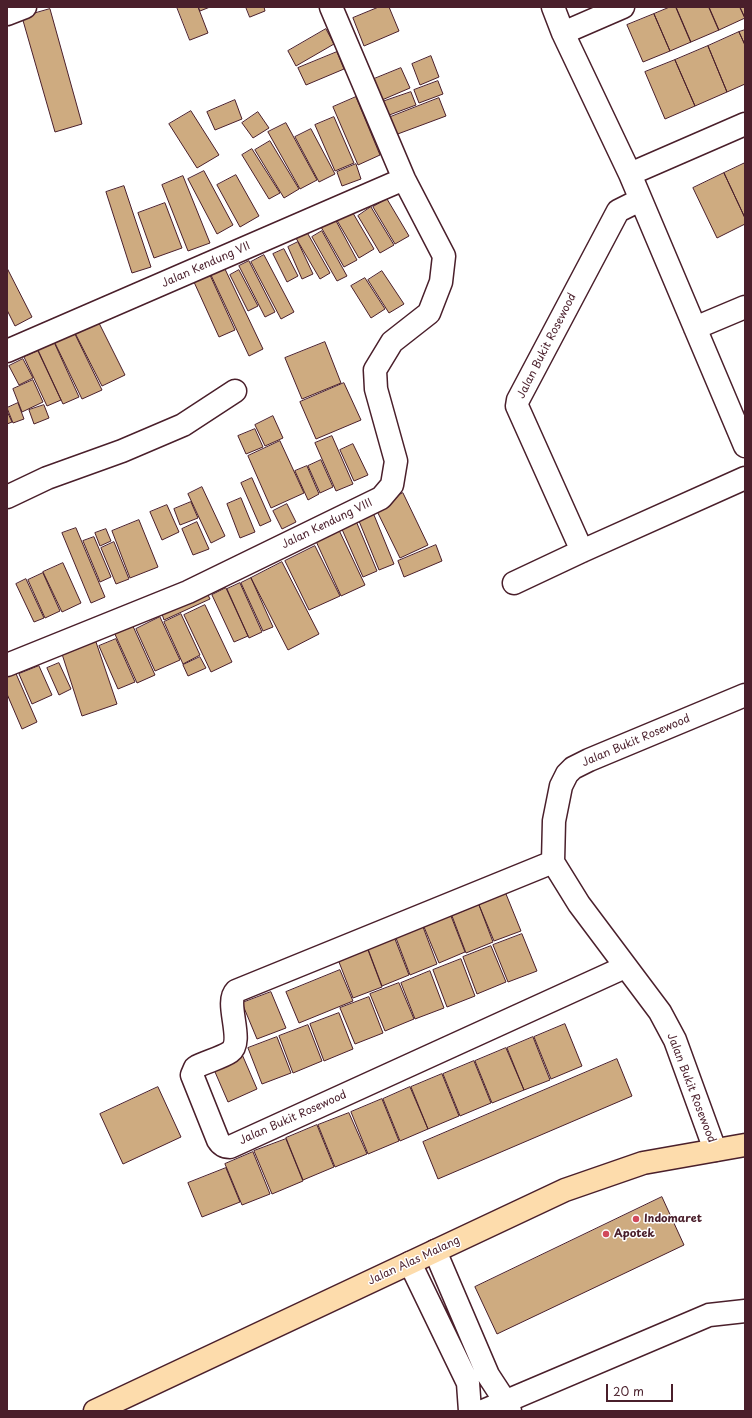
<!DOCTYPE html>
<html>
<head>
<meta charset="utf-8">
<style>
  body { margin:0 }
  #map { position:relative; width:752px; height:1418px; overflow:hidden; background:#fff; font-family:"Playpen Sans",sans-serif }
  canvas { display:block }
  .frame { position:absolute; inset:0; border:8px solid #4a1f2b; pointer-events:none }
  .scale { position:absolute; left:606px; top:1384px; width:67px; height:18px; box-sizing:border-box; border:2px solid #4a1f2b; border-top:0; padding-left:5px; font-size:12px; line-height:14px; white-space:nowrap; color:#4a1f2b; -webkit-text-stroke:3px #fff; paint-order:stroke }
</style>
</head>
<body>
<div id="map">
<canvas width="752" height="1418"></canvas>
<div class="frame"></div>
<div class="scale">20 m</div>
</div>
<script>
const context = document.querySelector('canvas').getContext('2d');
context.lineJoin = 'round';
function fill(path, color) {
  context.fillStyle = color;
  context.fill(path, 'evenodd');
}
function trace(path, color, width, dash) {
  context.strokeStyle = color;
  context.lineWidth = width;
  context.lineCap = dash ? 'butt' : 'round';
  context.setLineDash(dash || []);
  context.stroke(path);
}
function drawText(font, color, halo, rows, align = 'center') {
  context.font = font + ' "Playpen Sans",sans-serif';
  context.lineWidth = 3;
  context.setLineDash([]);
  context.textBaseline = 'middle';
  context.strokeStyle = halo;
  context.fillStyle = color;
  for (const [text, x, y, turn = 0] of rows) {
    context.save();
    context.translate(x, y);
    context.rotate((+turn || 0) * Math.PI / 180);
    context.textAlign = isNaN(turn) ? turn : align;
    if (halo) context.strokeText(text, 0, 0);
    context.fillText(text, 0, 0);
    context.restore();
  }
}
const building = new Path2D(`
  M177,7H198L208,33L190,40Z
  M199,7H210L200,11Z
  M246,7H264L265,11L250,17Z
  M379,7H389L399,31L364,46L353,18Z
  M670,7H676L691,42L670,51L654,14Z
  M676,7H709L719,30L691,42Z
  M709,7H740L745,18L719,30Z
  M740,7H745V18Z
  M50,9L82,124L55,132L22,17Z
  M654,14L670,51L643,62L627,25Z
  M326,29L334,44L296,66L288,51Z
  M745,30V45L739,32Z
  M739,32L745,45V84L727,92L708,46Z
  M708,46L727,92L695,106L675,60Z
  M337,52L344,69L306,85L298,68Z
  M431,56L439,77L420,85L412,64Z
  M675,60L695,106L665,119L645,72Z
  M401,68L410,88L382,100L374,79Z
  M438,81L443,94L419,103L414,90Z
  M411,92L416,105L384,117L379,103Z
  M356,97L380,155L358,165L333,107Z
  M439,98L446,116L395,135L388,118Z
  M235,100L242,119L215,130L207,112Z
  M191,111L219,155L197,168L169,124Z
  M258,112L269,128L253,138L242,123Z
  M334,117L354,163L335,171L315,125Z
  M286,123L317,180L300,189L268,132Z
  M311,129L335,174L319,182L295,137Z
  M270,141L299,189L284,198L255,150Z
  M252,149L280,193L269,199L242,155Z
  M745,163V218L724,173Z
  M356,164L361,179L342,186L337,172Z
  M204,171L233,225L217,234L188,179Z
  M724,173L745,218V224L717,238L693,188Z
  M236,175L259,216L240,227L217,185Z
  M183,176L210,243L188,251L162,185Z
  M124,186L151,267L132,273L106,192Z
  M387,199L409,236L395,244L373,207Z
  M165,203L182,248L154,258L138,213Z
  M371,207L394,245L380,253L358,216Z
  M350,208L374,249L359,258L335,217Z
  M335,219L357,260L344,267L321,227Z
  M304,227L330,273L320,279L293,233Z
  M322,231L347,276L337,281L312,237Z
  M298,242L313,274L302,279L288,247Z
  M284,249L298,276L287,282L273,254Z
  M264,255L294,312L281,319L251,262Z
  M249,261L275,312L265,317L239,266Z
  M224,267L263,349L249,356L210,273Z
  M7,268L32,317L15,326L7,310Z
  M239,270L258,306L248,311L230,275Z
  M382,271L404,304L389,313L368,280Z
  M210,275L235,330L219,337L194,282Z
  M365,278L385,309L371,318L351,286Z
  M98,321L125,375L102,386L75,333Z
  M74,332L102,390L82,399L54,341Z
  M54,342L79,397L63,404L38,350Z
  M325,342L341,383L302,399L285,358Z
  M38,351L61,400L47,406L24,357Z
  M23,359L33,378L19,385L9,366Z
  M33,380L43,402L22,412L13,389Z
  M344,383L361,420L316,439L300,402Z
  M18,403L24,419L13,423L7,408Z
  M44,405L49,418L34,424L29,410Z
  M7,411L12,422L7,424Z
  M273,416L283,438L265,446L255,425Z
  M255,429L263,447L246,454L238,436Z
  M332,436L353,484L336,491L315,443Z
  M280,441L304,493L271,508L248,456Z
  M353,444L368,475L354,481L340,450Z
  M321,460L333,487L320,493L308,466Z
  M307,466L319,494L308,500L295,471Z
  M252,478L271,521L260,526L241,483Z
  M202,487L225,536L211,543L188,494Z
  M403,493L428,545L400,558L375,507Z
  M241,498L255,532L240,538L227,504Z
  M191,502L198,518L180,525L174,509Z
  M287,504L296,522L282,529L273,511Z
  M167,505L179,532L162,540L150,512Z
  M374,515L394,564L379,570L359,521Z
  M139,520L158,567L130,578L112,531Z
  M356,521L377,571L363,577L341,527Z
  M197,522L209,549L193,555L182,529Z
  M76,528L105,597L91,603L62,533Z
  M338,528L365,585L341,596L315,539Z
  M106,529L111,541L100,546L95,533Z
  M94,537L111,577L100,582L83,541Z
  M114,542L129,579L116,584L101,548Z
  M436,545L442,561L404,577L398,561Z
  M315,546L340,596L309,610L285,561Z
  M282,562L319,634L288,650L251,578Z
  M63,563L81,603L62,612L43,572Z
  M43,573L60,611L45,618L28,580Z
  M251,578L273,627L263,631L241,583Z
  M26,579L44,618L34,622L16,584Z
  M240,583L262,632L249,638L227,589Z
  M226,588L248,636L234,642L212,595Z
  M207,593L210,599L164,620L162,614Z
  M205,605L232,662L211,672L184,615Z
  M181,614L200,655L183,664L164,622Z
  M160,617L180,660L155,671L136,629Z
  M132,624L155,675L137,683L114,632Z
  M116,639L135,682L118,689L99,646Z
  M96,642L117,704L82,716L62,654Z
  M200,657L206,668L188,676L183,665Z
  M59,663L71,689L59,695L47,668Z
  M39,666L52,695L32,704L19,674Z
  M14,669L37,722L22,729L7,694V672Z
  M506,894L521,931L494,941L479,905Z
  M479,905L493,942L466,953L452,916Z
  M451,916L465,952L439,963L424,927Z
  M423,927L437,964L410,975L396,938Z
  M522,934L537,971L508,982L493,945Z
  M395,939L409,975L382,986L368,949Z
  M491,946L506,982L477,994L463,957Z
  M368,950L382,987L353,998L339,962Z
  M461,959L475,996L447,1007L433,970Z
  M340,970L353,1001L299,1023L286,992Z
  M430,971L444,1008L415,1019L401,983Z
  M399,983L414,1019L385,1031L370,994Z
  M271,992L286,1028L257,1039L242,1003Z
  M369,997L383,1033L355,1044L340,1008Z
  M339,1013L353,1049L324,1061L310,1024Z
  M565,1024L582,1066L551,1079L534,1037Z
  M308,1025L322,1061L293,1073L279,1036Z
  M277,1037L291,1073L262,1084L248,1048Z
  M533,1037L550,1080L524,1090L507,1048Z
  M506,1048L524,1090L492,1103L475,1061Z
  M241,1052L257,1089L228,1102L212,1065Z
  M617,1059L632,1096L438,1179L423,1142Z
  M474,1061L491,1103L460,1116L443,1074Z
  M442,1074L459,1116L428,1129L411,1087Z
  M158,1087L181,1137L123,1164L100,1114Z
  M410,1087L428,1129L400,1141L383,1099Z
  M382,1099L399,1141L368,1154L351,1112Z
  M349,1113L367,1154L335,1167L318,1125Z
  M317,1125L334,1167L303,1180L286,1138Z
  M286,1139L303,1181L272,1194L254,1151Z
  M253,1152L270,1194L242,1205L225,1164Z
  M226,1168L240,1202L202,1217L188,1183Z
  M662,1197L684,1245L497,1334L475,1287Z`);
fill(building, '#ceab80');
trace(building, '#4a1f2b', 1);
const minor = new Path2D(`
  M553,7L563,33L630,174L745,446
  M7,14L25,7
  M563,33L623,7
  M630,174L745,124
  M695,328L745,307
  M7,351L404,179
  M7,497L47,478L122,451L183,425L235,391
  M582,551L517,406L518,400L618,211L640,200
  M514,583L582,551L745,478
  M7,665L188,592L381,498L392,485L396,461L376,389L375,370L392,342L429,313L441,282L444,256L404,179L331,7
  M553,862L236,991C224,1003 245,1041 230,1052C223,1057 206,1062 198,1066L195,1068L192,1075L218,1140C221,1145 224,1147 230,1147L625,967
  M715,1150L675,1040L660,1012L579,904L553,862L554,821L561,786L567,774L573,768L589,760L745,695
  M435,1251L488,1375L505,1401L510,1411
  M410,1263L468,1383L470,1411
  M483,1411L709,1315L745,1311`);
const major = new Path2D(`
  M95,1411L565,1190L643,1163L745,1145`);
trace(minor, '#4a1f2b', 25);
trace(major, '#4a1f2b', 25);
trace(minor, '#fff', 22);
trace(major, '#fddcac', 22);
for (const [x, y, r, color] of [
  [636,1219,4,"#d1495b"],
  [606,1234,4,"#d1495b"]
]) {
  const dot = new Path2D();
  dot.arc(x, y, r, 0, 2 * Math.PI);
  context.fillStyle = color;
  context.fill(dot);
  trace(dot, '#fff', 1.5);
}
drawText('11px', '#4a1f2b', '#fff', [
  ["Jalan Kendung VII",206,265,-24],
  ["Jalan Bukit Rosewood",547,346,-63],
  ["Jalan Kendung VIII",327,524,-26],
  ["Jalan Bukit Rosewood",636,741,-23],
  ["Jalan Bukit Rosewood",691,1088,69],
  ["Jalan Bukit Rosewood",293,1118,-24],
  ["Jalan Alas Malang",414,1261,-25]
]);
drawText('bold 11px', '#4a1f2b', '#fff', [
  ["Indomaret",644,1219],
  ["Apotek",614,1234]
], 'left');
</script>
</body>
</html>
